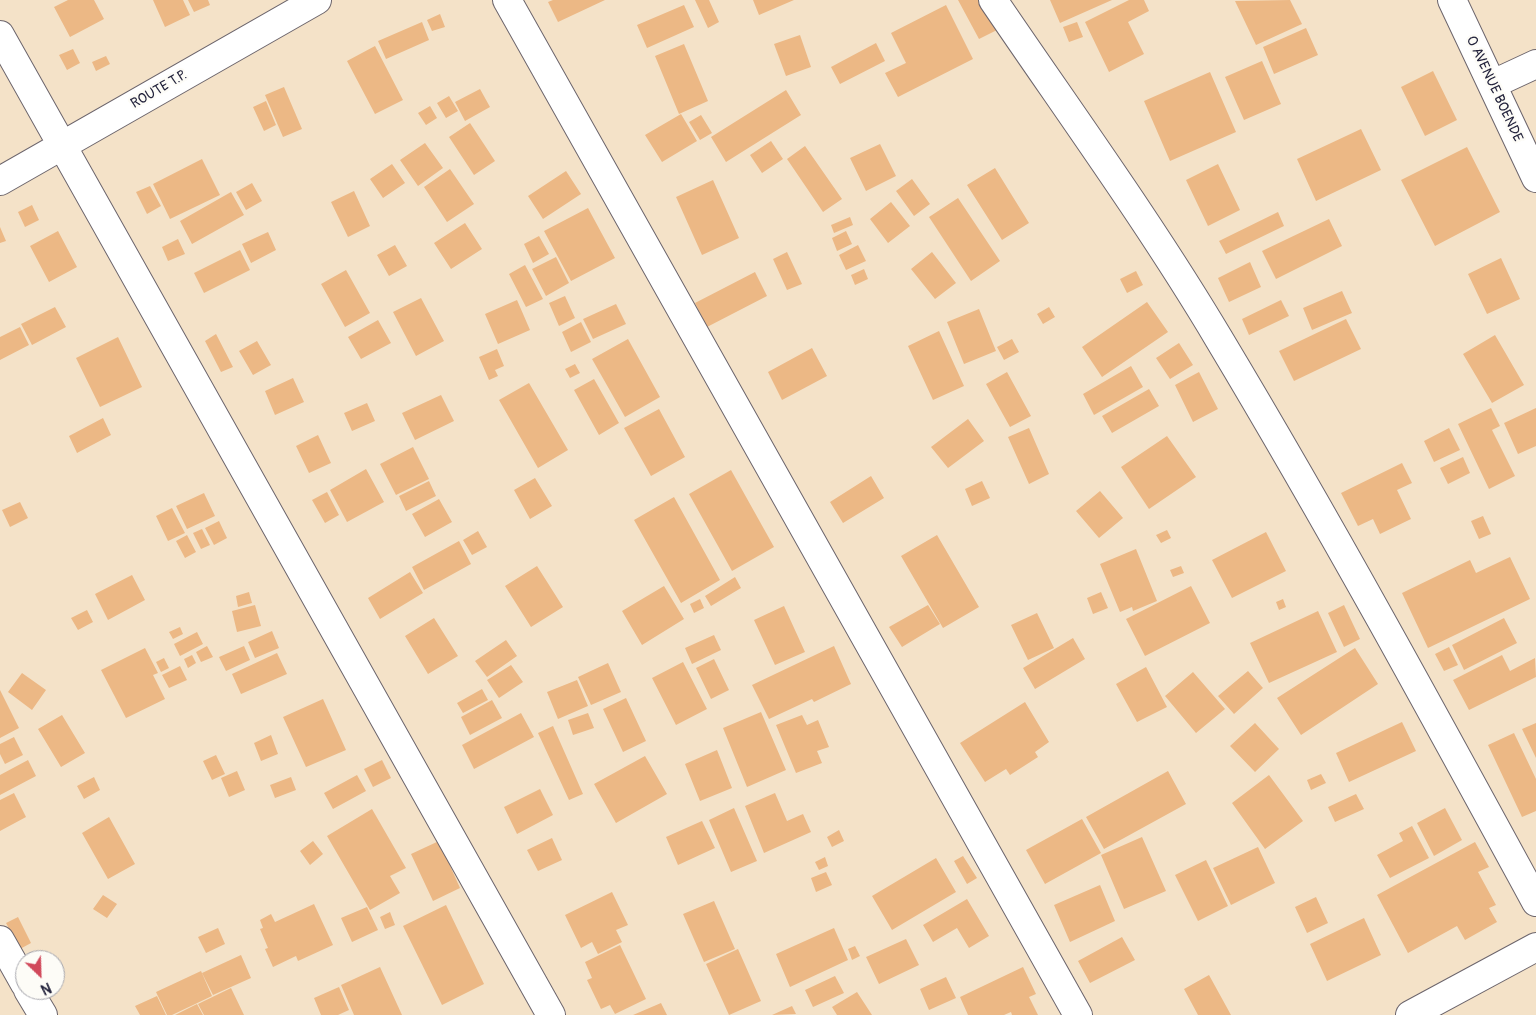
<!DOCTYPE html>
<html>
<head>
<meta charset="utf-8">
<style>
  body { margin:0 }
  #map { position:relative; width:1536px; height:1015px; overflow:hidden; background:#f4e2c8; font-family:Pangolin,sans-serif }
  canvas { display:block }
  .north { position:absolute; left:15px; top:950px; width:50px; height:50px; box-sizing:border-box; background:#fdfcf7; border:1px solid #a5a5ac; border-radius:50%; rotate:156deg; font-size:14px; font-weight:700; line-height:20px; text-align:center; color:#22223b }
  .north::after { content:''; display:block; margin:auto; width:18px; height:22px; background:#d1495b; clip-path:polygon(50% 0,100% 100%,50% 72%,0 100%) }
</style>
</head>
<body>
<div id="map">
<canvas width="1536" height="1015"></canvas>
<div class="north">N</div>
</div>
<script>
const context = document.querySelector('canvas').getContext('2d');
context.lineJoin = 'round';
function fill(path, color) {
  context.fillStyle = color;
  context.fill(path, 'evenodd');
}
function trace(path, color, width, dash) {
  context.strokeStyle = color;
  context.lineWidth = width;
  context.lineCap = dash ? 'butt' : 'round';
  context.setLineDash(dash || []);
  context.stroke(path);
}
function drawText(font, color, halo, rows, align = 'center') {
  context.font = font + ' Pangolin,sans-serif';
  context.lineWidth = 4.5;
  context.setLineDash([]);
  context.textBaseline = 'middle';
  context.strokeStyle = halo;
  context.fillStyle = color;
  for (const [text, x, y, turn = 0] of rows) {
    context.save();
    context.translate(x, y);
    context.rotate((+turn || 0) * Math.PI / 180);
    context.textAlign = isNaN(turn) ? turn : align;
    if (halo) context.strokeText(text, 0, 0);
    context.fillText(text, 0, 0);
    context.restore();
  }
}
fill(new Path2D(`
  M68,0H94L104,19L70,37L54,7Z
  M153,0H183L190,15L165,27Z
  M188,0H208L210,5L194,12Z
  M553,0H605L558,22L548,2Z
  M695,0H709L719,22L708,28Z
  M753,0H794L759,15Z
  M958,0H981L997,30L979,39Z
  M1050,0H1112L1060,23Z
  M1129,0H1144L1149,11L1128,22L1144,54L1109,72L1085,22Z
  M1290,0L1302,24L1256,45L1235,1Z
  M684,5L694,27L647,48L637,25Z
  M946,5L973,59L898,97L885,73L906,63L891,33Z
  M440,14L445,27L432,31L427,20Z
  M422,22L429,40L386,59L378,41Z
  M1077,22L1083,37L1069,42L1063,27Z
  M1306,28L1318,55L1274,74L1263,47Z
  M800,35L811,67L786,76L774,44Z
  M876,43L885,61L840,84L831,67Z
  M684,44L708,101L679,114L655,56Z
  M375,46L403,100L375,114L347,61Z
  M73,49L80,63L67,70L59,55Z
  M106,56L110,64L96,71L92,62Z
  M1262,61L1281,104L1244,120L1225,77Z
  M1433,71L1457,120L1425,136L1401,87Z
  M1210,72L1236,132L1170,161L1144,101Z
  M284,87L302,129L283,137L265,95Z
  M480,89L490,107L465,121L455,102Z
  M786,90L801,115L726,162L711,137Z
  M449,96L458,111L446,118L437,103Z
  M266,101L276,125L264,131L253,107Z
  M430,106L437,118L426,125L418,113Z
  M681,114L697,141L662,162L645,135Z
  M701,115L712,133L700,140L689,122Z
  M470,123L495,161L474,175L449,137Z
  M1361,129L1381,170L1316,201L1297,159Z
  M771,141L783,159L762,173L750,155Z
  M425,143L443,168L418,186L400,160Z
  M880,144L896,176L866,191L850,158Z
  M805,146L842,199L823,212L787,159Z
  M1467,147L1500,212L1435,246L1401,180Z
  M202,159L220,195L170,219L153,184Z
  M392,164L405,183L383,198L370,179Z
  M1218,164L1240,210L1208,226L1186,180Z
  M995,168L1029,223L1002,240L967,185Z
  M450,169L474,204L447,222L424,187Z
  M566,171L581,194L543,219L528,196Z
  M912,179L930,204L914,216L896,191Z
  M713,180L739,238L702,255L676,197Z
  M252,183L262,201L246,210L236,192Z
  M150,186L161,206L147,214L136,192Z
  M354,191L370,226L348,237L331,202Z
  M231,192L244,215L192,244L180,221Z
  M958,198L1000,261L971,281L929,217Z
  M891,202L910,226L888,243L870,219Z
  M32,205L39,220L25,227L18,212Z
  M588,208L615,258L571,281L544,231Z
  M1278,212L1284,226L1226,254L1219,241Z
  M850,217L853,225L834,233L831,225Z
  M1329,219L1342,246L1276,279L1262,251Z
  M465,223L482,249L451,269L434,243Z
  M0,227L6,241L0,243Z
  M58,231L77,267L49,282L30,246Z
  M846,231L852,244L837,251L832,238Z
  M268,232L276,250L251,263L242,244Z
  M539,236L549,254L533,263L524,244Z
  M178,239L185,254L168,261L162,247Z
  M395,245L407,266L389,276L377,255Z
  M858,245L866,261L846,270L839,255Z
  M240,250L250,270L204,293L194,273Z
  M787,252L802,284L787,290L773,259Z
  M932,252L956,283L935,299L911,269Z
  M556,257L569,283L546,296L532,269Z
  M1501,258L1520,299L1487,314L1468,274Z
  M1250,262L1261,287L1229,302L1218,278Z
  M525,265L543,299L526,307L509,274Z
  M864,269L868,279L855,285L851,275Z
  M346,270L370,313L345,327L321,284Z
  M1136,271L1143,285L1127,293L1120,279Z
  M755,272L767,296L707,327L695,303Z
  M1342,291L1352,313L1312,330L1303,308Z
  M565,296L575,318L559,326L549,303Z
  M421,298L444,341L416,356L393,312Z
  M517,300L530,330L498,344L485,314Z
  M1281,300L1289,316L1249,335L1242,319Z
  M1147,302L1168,332L1102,377L1082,347Z
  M616,304L626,324L593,339L583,319Z
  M55,307L66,327L32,345L21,324Z
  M1049,307L1055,317L1043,324L1037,314Z
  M979,309L996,351L964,364L947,322Z
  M1346,319L1361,349L1294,381L1279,351Z
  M378,320L391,343L361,359L348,337Z
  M581,322L591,342L571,352L562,332Z
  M20,327L29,345L0,360V337Z
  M939,331L964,386L933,400L908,346Z
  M216,334L233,367L221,372L205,341Z
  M1495,335L1524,385L1492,403L1463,354Z
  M118,337L142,387L100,407L76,358Z
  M628,339L660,397L625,417L592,359Z
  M1012,339L1019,352L1004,360L997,347Z
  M257,341L271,365L253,375L239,351Z
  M1179,343L1193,365L1170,379L1156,358Z
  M812,348L827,376L782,400L768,372Z
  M497,349L504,366L495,370L498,376L489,380L479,357Z
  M575,364L580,373L570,378L565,369Z
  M1131,366L1143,387L1094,415L1083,394Z
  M1007,372L1031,416L1010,427L986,384Z
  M1199,372L1218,409L1193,422L1175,385Z
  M293,378L304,402L275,415L265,391Z
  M594,379L619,423L599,435L574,390Z
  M529,383L568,450L538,468L499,400Z
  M1149,389L1159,406L1112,433L1102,416Z
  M441,395L454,421L415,440L402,413Z
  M367,403L375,421L352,431L344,413Z
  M1491,408L1500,426L1492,430L1515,476L1489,489L1458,424Z
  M1536,408V446L1518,454L1504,423Z
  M659,409L685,457L651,476L624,428Z
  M103,418L111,435L77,453L69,436Z
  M968,419L984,441L948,468L931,447Z
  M1029,428L1049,474L1029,484L1008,437Z
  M1449,428L1460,450L1434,462L1424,441Z
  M318,435L331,463L309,473L296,446Z
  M1167,436L1196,477L1149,509L1121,467Z
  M413,447L429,479L396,495L380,464Z
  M1463,457L1470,473L1448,484L1440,468Z
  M1402,463L1412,483L1397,490L1411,519L1380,534L1373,519L1358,526L1341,493Z
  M366,469L384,502L347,522L330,490Z
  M731,470L774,547L732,571L689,494Z
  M871,476L884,498L843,523L830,502Z
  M535,478L552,506L530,519L514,490Z
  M429,481L436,496L406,511L399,496Z
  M982,481L990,498L972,506L965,489Z
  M1100,491L1123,518L1099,538L1076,511Z
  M327,492L339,515L325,523L312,500Z
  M204,493L215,516L187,529L176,506Z
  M674,497L720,580L681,603L634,520Z
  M439,499L452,522L425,537L412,514Z
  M20,502L28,518L10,527L2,510Z
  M172,508L185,533L168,541L156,516Z
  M1483,516L1491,534L1479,539L1471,521Z
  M219,521L227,538L214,545L205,528Z
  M202,529L210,545L201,549L193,533Z
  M1167,530L1171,538L1161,543L1156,535Z
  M478,531L487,547L472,555L463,540Z
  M1266,532L1286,571L1232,598L1212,560Z
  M187,535L196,552L185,558L176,541Z
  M937,535L979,607L943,628L901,556Z
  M459,541L471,564L424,590L412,567Z
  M1136,549L1157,601L1133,611L1132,607L1120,612L1100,564Z
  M1510,557L1530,599L1428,648L1402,593L1470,560L1476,573Z
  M537,566L563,607L531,627L505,586Z
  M1181,566L1184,573L1173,577L1170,570Z
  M410,572L423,593L380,619L368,598Z
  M132,575L145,600L108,620L95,594Z
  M735,577L741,588L711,606L705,596Z
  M664,586L684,619L642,645L622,611Z
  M1191,586L1210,623L1145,656L1126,619Z
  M249,592L252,603L238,607L236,596Z
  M1101,592L1108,608L1093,614L1087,598Z
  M700,599L704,608L694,613L690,604Z
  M1283,599L1286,607L1279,610L1276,602Z
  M255,605L261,626L237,632L232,611Z
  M928,605L940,624L902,647L889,627Z
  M1344,605L1360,639L1344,647L1328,613Z
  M784,606L805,652L775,665L754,620Z
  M87,610L93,622L78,630L71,618Z
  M1318,611L1337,652L1269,683L1250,643Z
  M1037,613L1054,648L1028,660L1011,625Z
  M434,618L458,656L428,674L405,636Z
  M1504,618L1517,643L1464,670L1452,645Z
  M180,627L183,634L173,639L169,632Z
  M272,631L279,648L255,658L248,642Z
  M197,632L203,644L180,656L174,644Z
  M714,635L721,650L692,664L685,648Z
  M1073,638L1085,659L1035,689L1023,668Z
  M506,640L517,656L487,677L475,661Z
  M207,646L213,657L201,662L196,652Z
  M244,646L250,660L226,671L219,657Z
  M834,646L851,684L814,702L812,699L769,719L752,685Z
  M1449,647L1458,665L1444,671L1435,654Z
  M145,648L158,673L153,675L165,699L126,718L101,670Z
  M1355,648L1378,684L1301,735L1277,698Z
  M277,653L287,674L241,694L232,674Z
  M192,655L196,663L188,668L184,659Z
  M1502,655L1510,671L1535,658L1536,677L1469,710L1453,680Z
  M164,658L169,668L161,672L156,662Z
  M714,659L729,690L711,699L696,668Z
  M683,662L707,709L676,725L652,678Z
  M608,663L621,692L591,705L578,677Z
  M511,665L523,682L499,698L487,680Z
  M180,666L187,680L169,688L162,675Z
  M1146,667L1167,707L1137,722L1116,684Z
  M1248,671L1263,688L1234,714L1218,696Z
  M1193,672L1225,709L1196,733L1165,696Z
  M22,673L46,690L32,710L8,692Z
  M577,680L588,706L558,719L547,692Z
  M482,689L488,700L463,713L457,703Z
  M0,690L19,728L0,738Z
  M626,698L646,741L623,752L603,709Z
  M323,699L346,750L306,767L283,717Z
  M492,700L502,718L470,735L461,717Z
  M1025,702L1049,742L1035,752L1038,757L1010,775L1006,769L985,782L960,743Z
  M761,712L786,770L747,787L723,728Z
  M521,713L534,737L474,769L462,745Z
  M588,713L594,728L573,735L568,720Z
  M62,715L85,753L61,767L38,729Z
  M802,715L807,725L818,720L829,747L817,751L822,763L796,773L776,725Z
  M1402,722L1416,751L1349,782L1336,753Z
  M1255,723L1279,749L1255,772L1230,746Z
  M1536,723V758L1522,729Z
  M553,726L583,794L569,800L538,733Z
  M1514,733L1536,779V811L1522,817L1488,745Z
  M271,735L278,754L261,761L254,743Z
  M14,737L23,755L5,764L0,754V744Z
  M717,750L732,788L700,801L685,764Z
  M216,755L225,774L212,780L203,761Z
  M645,756L667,794L616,823L594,784Z
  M28,760L36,776L0,795V775Z
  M382,760L391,778L373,787L364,769Z
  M237,771L245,790L229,797L221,778Z
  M1168,771L1186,804L1104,849L1086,817Z
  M1321,774L1326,783L1311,790L1307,780Z
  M357,775L366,791L333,809L324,793Z
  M1269,775L1303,821L1265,849L1232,803Z
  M94,777L100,790L84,799L77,786Z
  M291,777L296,790L275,798L270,785Z
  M540,789L553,815L517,834L504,807Z
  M14,793L26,817L0,831V800Z
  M775,793L787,821L803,814L811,832L764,853L745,806Z
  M1356,794L1364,809L1335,822L1328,807Z
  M734,808L757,861L731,872L709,820Z
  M1445,808L1462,840L1434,856L1417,823Z
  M372,809L406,868L390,876L400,893L370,910L327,836Z
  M109,817L135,864L108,879L82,833Z
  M1082,819L1101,853L1045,884L1026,850Z
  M702,821L715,848L678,865L666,837Z
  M1412,826L1429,858L1390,878L1377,855L1403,841L1399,833Z
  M839,830L844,841L832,847L827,837Z
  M1142,837L1166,891L1124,909L1101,855Z
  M552,838L562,860L538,871L527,850Z
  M313,841L323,854L310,865L300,851Z
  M439,841L460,888L433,901L411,854Z
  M1475,842L1489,867L1478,872L1496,905L1489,908L1497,922L1465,940L1457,926L1408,953L1377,895Z
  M1258,847L1275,883L1231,905L1213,868Z
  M963,856L977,878L967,884L954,861Z
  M825,857L828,866L819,870L815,862Z
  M936,858L956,892L892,930L872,896Z
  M1206,860L1228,906L1198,921L1175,875Z
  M826,872L832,885L816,892L811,878Z
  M1100,885L1115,921L1070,942L1054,905Z
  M612,892L628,925L616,930L622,942L598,954L592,942L581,948L565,915Z
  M103,895L117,904L107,918L93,909Z
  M1316,897L1328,923L1307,933L1295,907Z
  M967,899L989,936L969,948L957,928L933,942L923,925Z
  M714,901L735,949L704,962L683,914Z
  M314,904L333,945L298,961L296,956L273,967L265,949L268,948L260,929L263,928L260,920L271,914L275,922Z
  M446,905L484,984L442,1005L403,926Z
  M367,907L378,930L352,942L341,918Z
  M390,912L395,925L385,929L380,917Z
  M18,917L31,943L20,949L6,923Z
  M1364,918L1381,955L1327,981L1310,944Z
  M218,928L225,944L206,953L198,937Z
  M834,928L848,960L790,987L776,954Z
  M1122,937L1135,960L1090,983L1078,961Z
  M906,939L919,965L879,984L866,957Z
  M620,945L646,999L615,1014L610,1005L601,1009L587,980L592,978L585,962Z
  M855,946L860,956L852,960L848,949Z
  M738,949L761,1001L729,1015L706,964Z
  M241,955L251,978L213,995L202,973Z
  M380,967L402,1015H354L341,985Z
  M1023,967L1036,994L1029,997L1038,1015H1012L1011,1012L1004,1015H968L960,997Z
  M201,971L212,996L172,1015H167L156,992Z
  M1209,975L1231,1015H1198L1184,989Z
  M835,976L844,993L813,1007L805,990Z
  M946,977L956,998L929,1010L920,989Z
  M339,987L349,1010L338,1015H321L314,998Z
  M231,988L244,1015H204L198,1004Z
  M857,992L872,1015H837L832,1007Z
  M157,996L166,1015H140L135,1006Z
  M661,1003L667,1015H633Z
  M197,1004L203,1015H175Z
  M792,1006L796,1014L772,1015Z`), '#ecb885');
const minor = new Path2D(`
  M507,0L1078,1015
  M993,0C1069,112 1150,223 1219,339C1330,524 1433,713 1536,902
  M1452,0L1536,178
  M0,35L551,1015
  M1493,84L1536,64
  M0,181L317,0
  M0,940L25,984
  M28,990L43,1015
  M1410,1015L1536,947`);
trace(minor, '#6c656c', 30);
trace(minor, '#fff', 28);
drawText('14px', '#22223b', '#fdfcf7', [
  ["0 AVENUE BOENDE",1494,89,65],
  ["ROUTE T.P.",159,90,-30]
]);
</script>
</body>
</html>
